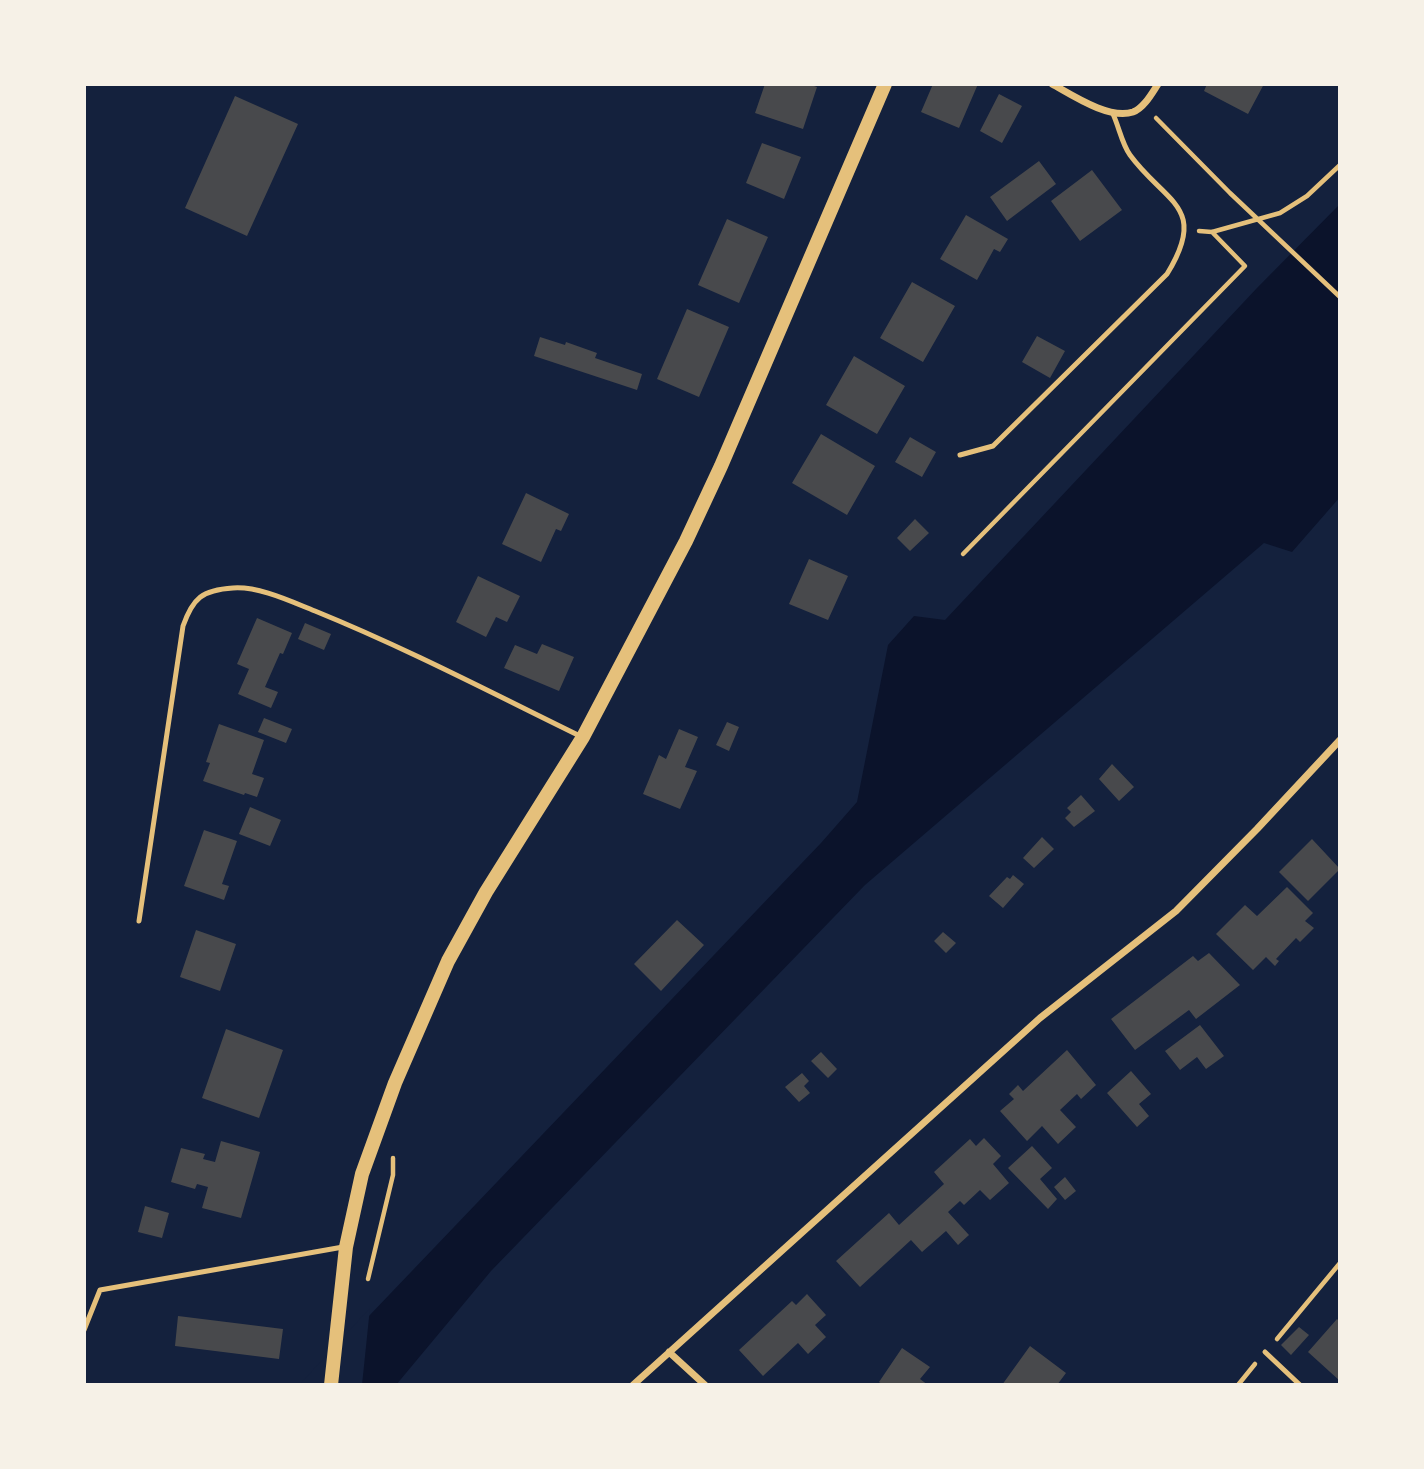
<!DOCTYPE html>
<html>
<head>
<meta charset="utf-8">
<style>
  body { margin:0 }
  #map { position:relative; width:1424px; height:1469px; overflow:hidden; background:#14213d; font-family:Montserrat,sans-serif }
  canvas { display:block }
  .frame { position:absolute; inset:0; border:86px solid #f6f1e7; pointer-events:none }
</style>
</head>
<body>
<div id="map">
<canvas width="1424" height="1469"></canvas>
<div class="frame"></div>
</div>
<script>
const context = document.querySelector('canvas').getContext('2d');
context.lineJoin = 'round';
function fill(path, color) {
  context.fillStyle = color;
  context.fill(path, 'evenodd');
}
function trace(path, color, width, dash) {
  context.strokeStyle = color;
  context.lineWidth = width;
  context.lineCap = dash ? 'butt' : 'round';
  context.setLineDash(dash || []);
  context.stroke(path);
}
fill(new Path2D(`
  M1340,204V497L1292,552L1264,543L865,885L491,1271L396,1385H303L821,843L857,802L888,645L914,616L945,620L1257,288Z`), '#0b132b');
fill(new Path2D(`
  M370,1308L362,1385H300L301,1383Z`), '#14213d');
fill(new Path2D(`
  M765,84H808L817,87L803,129L755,113Z
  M933,84H978L959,128L921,112Z
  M1207,84H1264L1248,114L1204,91Z
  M999,94L1022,106L1002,143L980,131Z
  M235,96L298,124L247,236L185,208Z
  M762,143L801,157L784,199L746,183Z
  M1039,161L1056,184L1007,221L990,197Z
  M1092,170L1122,210L1080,241L1051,201Z
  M966,215L1008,239L1000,252L994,249L977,280L940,259Z
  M727,219L768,237L739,303L698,285Z
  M912,282L955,306L923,362L880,338Z
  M687,309L729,327L699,397L657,379Z
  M1037,336L1065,351L1050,378L1022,362Z
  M540,337L565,345L566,342L597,353L595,358L642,374L637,390L534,356Z
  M854,356L905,386L877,434L826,405Z
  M821,434L875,466L847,515L792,483Z
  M910,437L936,452L922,477L895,462Z
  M526,493L569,514L561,531L556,529L541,562L502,544Z
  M915,519L929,533L910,551L897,538Z
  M809,559L848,576L828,620L789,604Z
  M478,576L520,596L507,622L496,617L486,637L456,622Z
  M257,618L292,633L283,654L280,653L265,687L278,692L271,708L238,694L249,669L237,664Z
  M305,623L331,634L324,650L298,639Z
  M542,644L574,657L559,691L504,668L515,645L537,654Z
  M264,718L292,729L286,743L258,732Z
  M727,722L739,727L729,751L716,745Z
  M219,724L264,740L252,774L264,778L257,797L245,793L244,795L203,781L210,763L206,762Z
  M679,729L698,737L685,767L697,771L680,809L643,794L659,755L666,759Z
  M1112,764L1134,787L1119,801L1099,779Z
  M1081,795L1095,811L1074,827L1065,818L1071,812L1067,808Z
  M250,807L281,820L270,846L239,834Z
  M204,830L237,841L222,884L229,886L224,900L184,886Z
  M1042,837L1054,849L1034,868L1023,858Z
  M1312,839L1340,869L1308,901L1279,872Z
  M1013,875L1024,884L1003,908L989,896L1007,877L1010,879Z
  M1287,887L1313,913L1305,921L1314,928L1300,942L1296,938L1276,959L1279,961L1275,966L1266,957L1253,970L1216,934L1245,905L1257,916Z
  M677,920L704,945L661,991L634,964Z
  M196,930L236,944L220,991L180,977Z
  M943,932L956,943L946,953L934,941Z
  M1209,953L1240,985L1196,1019L1189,1010L1135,1050L1111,1019L1193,956L1198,961Z
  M1200,1025L1224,1056L1206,1069L1197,1057L1180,1070L1165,1051Z
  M226,1029L283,1050L259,1118L202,1098Z
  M1067,1050L1096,1085L1081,1099L1077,1094L1060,1110L1076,1127L1058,1144L1042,1126L1027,1141L1000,1111L1014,1099L1009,1094L1018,1085L1023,1091Z
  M821,1052L837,1069L828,1078L811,1061Z
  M1131,1071L1151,1094L1139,1104L1149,1116L1137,1127L1107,1093Z
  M802,1073L809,1081L804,1086L810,1093L799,1102L785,1087Z
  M984,1138L1001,1156L993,1164L1009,1183L990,1200L980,1190L964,1205L960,1201L948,1212L969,1235L958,1245L946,1231L922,1252L911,1240L860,1287L836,1261L889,1213L899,1225L944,1184L934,1172L970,1139L976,1146Z
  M221,1141L260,1152L241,1218L202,1208L208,1187L197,1184L195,1189L171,1182L181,1148L205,1154L203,1159L215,1162Z
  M1032,1146L1052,1168L1040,1179L1057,1199L1048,1209L1008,1168Z
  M1065,1177L1076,1191L1065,1200L1054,1187Z
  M145,1206L169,1213L162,1238L138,1232Z
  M807,1294L826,1315L815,1325L826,1337L808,1354L798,1343L763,1376L739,1350L792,1301L796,1305Z
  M178,1316L283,1329L279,1359L175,1346Z
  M1337,1319L1340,1322V1381L1308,1352Z
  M1299,1327L1309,1335L1291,1355L1281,1345Z
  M1030,1346L1066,1373L1057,1385H1002Z
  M902,1348L930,1367L920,1379L928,1385H883L879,1382Z`), '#48494c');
trace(new Path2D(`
  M1156,118L1230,193L1340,297
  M1199,231L1212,232L1280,213L1307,196L1340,165
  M963,554L1245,266L1212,232
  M368,1279L393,1175V1158
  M1277,1339L1340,1263
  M1238,1385L1255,1364`), '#e5c07b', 4.5);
trace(new Path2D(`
  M960,455L993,446L1167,274C1209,206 1165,203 1130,155C1122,144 1119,127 1113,114
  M139,921L183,626C193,598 202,590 233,588C259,586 292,602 315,611C406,648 494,694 582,737
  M84,1330L100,1290L343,1247
  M1265,1352L1300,1385`), '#e5c07b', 5);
trace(new Path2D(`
  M1052,84C1072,95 1109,120 1133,112C1144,108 1152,93 1158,84
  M669,1352L705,1385
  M633,1385L1040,1018L1176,911L1257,829L1340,740`), '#e5c07b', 7);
trace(new Path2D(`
  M331,1385L346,1247L362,1174L395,1083L448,961L486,892L583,737L686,541L721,466L885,84`), '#e5c07b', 14);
</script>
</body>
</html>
